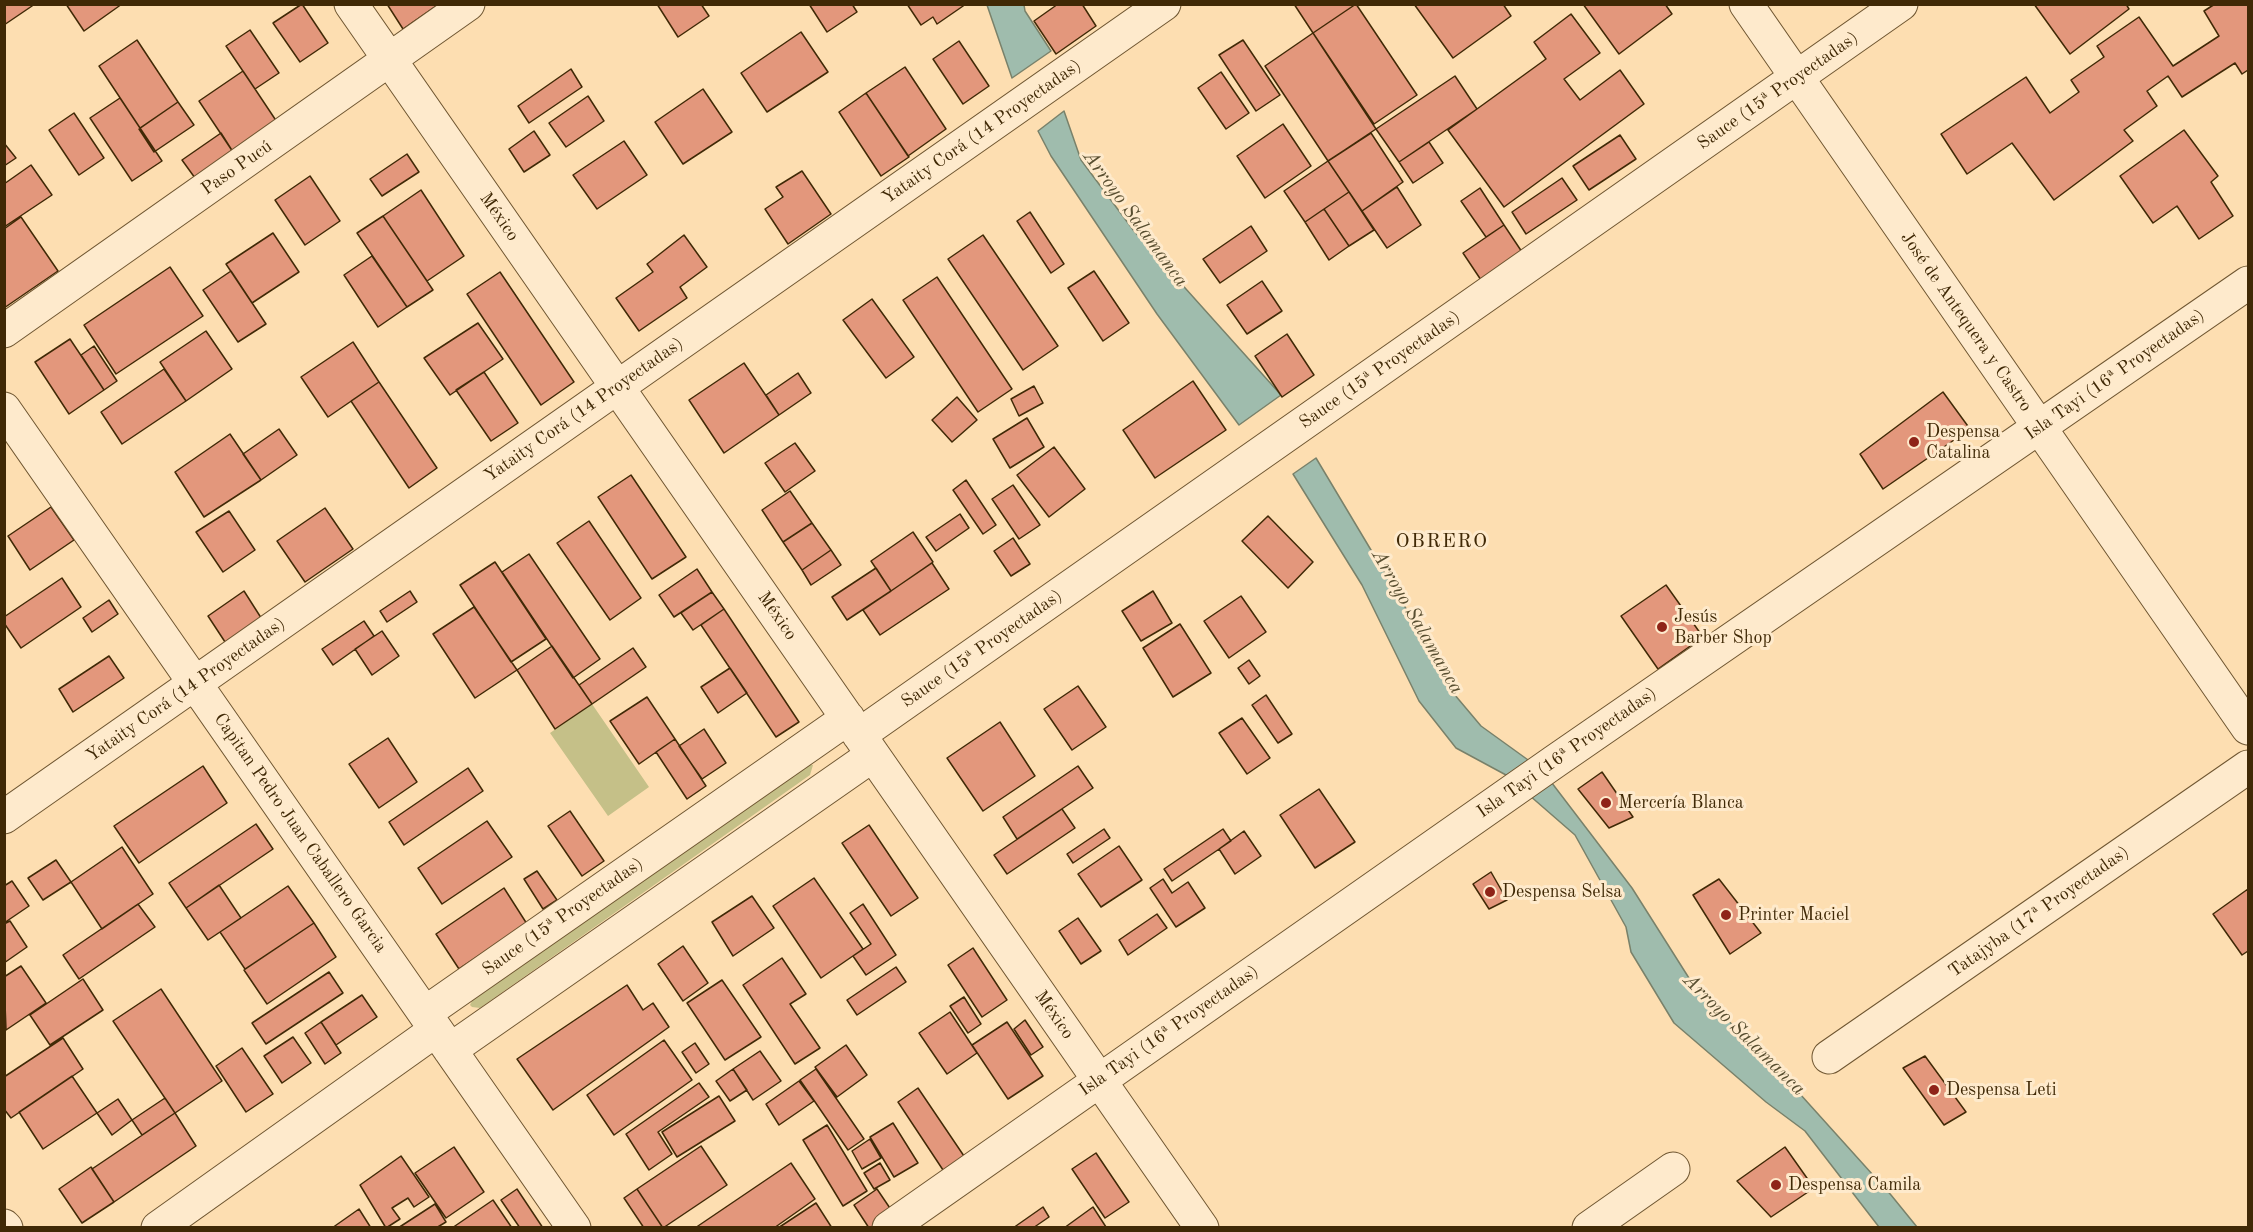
<!DOCTYPE html>
<html>
<head>
<meta charset="utf-8">
<style>
  body { margin:0 }
  #map { position:relative; width:2253px; height:1232px; overflow:hidden; background:#fddeb1; font-family:"Old Standard TT",serif }
  canvas { display:block }
  .frame { position:absolute; inset:0; border:6px solid #402906; pointer-events:none }
</style>
</head>
<body>
<div id="map">
<canvas width="2253" height="1232"></canvas>
<div class="frame"></div>
</div>
<script>
const context = document.querySelector('canvas').getContext('2d');
context.lineJoin = 'round';
function fill(path, color) {
  context.fillStyle = color;
  context.fill(path, 'evenodd');
}
function trace(path, color, width, dash) {
  context.strokeStyle = color;
  context.lineWidth = width;
  context.lineCap = dash ? 'butt' : 'round';
  context.setLineDash(dash || []);
  context.stroke(path);
}
function drawText(font, color, halo, rows, align = 'center') {
  context.font = font + ' "Old Standard TT",serif';
  context.lineWidth = 6;
  context.setLineDash([]);
  context.textBaseline = 'middle';
  context.strokeStyle = halo;
  context.fillStyle = color;
  for (const [text, x, y, turn = 0] of rows) {
    context.save();
    context.translate(x, y);
    context.rotate((+turn || 0) * Math.PI / 180);
    context.textAlign = isNaN(turn) ? turn : align;
    if (halo) context.strokeText(text, 0, 0);
    context.fillText(text, 0, 0);
    context.restore();
  }
}
fill(new Path2D(`
  M592,704L649,787L608,816L550,733Z
  M804,764L813,765L810,775L480,1008L472,1007L470,1005L474,997Z`), '#c5c088');
const water = new Path2D(`
  M987,5H1024L1025,11L1051,51L1012,78Z
  M1064,111L1081,160L1134,231L1281,395L1239,425L1157,314L1051,156L1038,131Z
  M1316,458L1417,627L1449,688L1481,726L1542,770L1632,888L1694,986L1791,1084L1891,1195L1917,1227H1879L1805,1131L1766,1102L1674,1023L1631,952L1626,927L1575,835L1506,775L1456,748L1419,701L1362,585L1293,474Z`);
fill(water, '#9fbcad');
trace(water, '#79816a', 1.5);
const building = new Path2D(`
  M4,4H35L4,25Z
  M66,4H122L84,31Z
  M302,4L328,43L300,62L273,23Z
  M387,4H439L403,29Z
  M657,4H701L709,16L678,37Z
  M809,4H852L857,12L827,32Z
  M907,4H966L937,24L933,17L921,25Z
  M1058,4H1082L1096,26L1056,54L1034,21Z
  M1294,4H1351L1353,6L1313,33Z
  M1356,4L1417,95L1374,124L1313,33Z
  M1414,4H1503L1511,16L1453,58Z
  M1583,4H1665L1672,14L1619,54Z
  M2034,4H2126L2129,9L2070,54Z
  M2215,4H2248V70L2242,74L2235,63L2182,97L2168,76L2147,91L2157,106L2124,130L2133,141L2054,200L2012,143L1967,174L1941,134L2026,77L2050,113L2079,92L2071,80L2104,57L2097,46L2139,17L2173,66L2219,36L2204,11Z
  M1571,14L1600,53L1564,79L1580,100L1620,70L1644,104L1504,207L1448,130L1546,59L1534,42Z
  M250,30L279,73L255,89L226,46Z
  M801,32L828,72L767,112L741,73Z
  M1313,33L1376,129L1328,161L1265,66Z
  M137,40L178,102L140,128L99,66Z
  M1243,40L1280,95L1256,111L1219,55Z
  M959,41L989,86L963,104L933,59Z
  M905,67L946,129L908,156L866,93Z
  M571,69L582,87L529,123L518,106Z
  M243,71L277,122L233,152L199,101Z
  M1221,72L1249,113L1226,129L1198,88Z
  M1455,76L1477,109L1399,162L1376,129Z
  M703,89L732,132L683,164L655,122Z
  M866,93L909,157L881,176L839,112Z
  M588,96L604,121L566,147L549,123Z
  M120,98L162,161L132,181L90,118Z
  M178,102L194,125L154,152L139,129Z
  M74,113L104,158L79,175L49,130Z
  M1283,124L1311,166L1265,198L1237,156Z
  M2184,130L2218,176L2211,182L2233,216L2199,239L2177,206L2153,223L2120,176Z
  M534,131L550,155L524,172L509,149Z
  M221,133L233,152L195,178L182,160Z
  M1371,133L1403,182L1362,211L1328,161Z
  M1620,135L1636,159L1589,190L1573,166Z
  M624,141L647,175L597,209L573,175Z
  M1429,142L1443,163L1413,183L1399,162Z
  M4,143L16,158L4,166Z
  M407,154L419,172L382,196L370,179Z
  M1328,161L1349,192L1305,222L1284,191Z
  M31,165L52,195L4,227V184Z
  M802,171L831,214L788,244L765,209L783,197L776,187Z
  M310,176L340,221L305,245L275,200Z
  M1562,178L1577,200L1526,234L1512,212Z
  M1397,187L1421,225L1387,248L1362,211Z
  M1480,188L1504,225L1486,237L1461,201Z
  M421,190L464,256L427,281L383,216Z
  M1349,192L1374,230L1349,246L1324,209Z
  M1324,209L1349,246L1329,260L1305,222Z
  M1030,212L1064,264L1051,273L1017,221Z
  M383,216L433,290L407,307L357,233Z
  M21,217L58,271L4,308V229Z
  M1504,225L1522,252L1481,280L1463,253Z
  M1251,226L1267,251L1220,283L1203,259Z
  M273,233L299,272L252,303L226,264Z
  M684,235L707,267L680,287L687,298L639,331L616,298L653,272L647,264Z
  M983,235L1058,346L1023,370L948,259Z
  M372,256L407,307L378,327L344,275Z
  M170,267L203,316L116,374L84,325Z
  M231,271L266,324L238,342L203,290Z
  M1094,271L1129,323L1103,341L1068,288Z
  M500,272L574,382L541,405L467,294Z
  M937,277L1012,389L978,412L903,300Z
  M1262,281L1282,311L1247,334L1227,305Z
  M872,299L914,357L886,378L843,320Z
  M478,323L503,359L450,395L424,358Z
  M206,331L232,369L186,401L160,362Z
  M1287,334L1314,375L1282,397L1255,356Z
  M70,339L104,390L69,414L35,362Z
  M353,342L379,382L328,417L301,377Z
  M94,346L117,381L104,390L81,355Z
  M744,363L779,415L724,453L689,400Z
  M164,369L186,401L122,444L101,412Z
  M484,372L518,423L491,441L456,390Z
  M798,373L811,393L779,415L766,395Z
  M1193,381L1226,430L1155,478L1123,430Z
  M379,382L437,468L409,488L351,401Z
  M1034,386L1043,403L1019,416L1011,399Z
  M1943,392L1970,429L1883,489L1860,454Z
  M957,397L977,420L952,442L932,420Z
  M1027,418L1044,447L1010,468L993,439Z
  M279,429L297,455L261,480L243,454Z
  M230,434L261,480L204,517L175,472Z
  M795,443L815,471L785,492L765,463Z
  M1054,447L1085,489L1049,517L1017,475Z
  M631,475L686,557L652,579L598,497Z
  M966,480L996,525L983,534L953,490Z
  M1013,485L1040,525L1019,539L992,499Z
  M790,491L812,523L783,542L762,510Z
  M51,507L74,540L30,570L8,536Z
  M325,508L353,549L305,582L277,541Z
  M229,511L255,550L223,572L196,532Z
  M960,514L969,528L936,551L926,537Z
  M1268,516L1313,562L1288,588L1242,541Z
  M589,521L641,598L610,620L557,543Z
  M812,523L831,550L802,570L783,542Z
  M913,532L933,562L891,591L871,561Z
  M1013,538L1030,564L1011,576L994,551Z
  M831,550L841,565L811,585L802,570Z
  M529,554L600,659L573,678L502,572Z
  M495,562L546,639L511,662L460,585Z
  M932,563L949,589L880,635L863,610Z
  M876,568L891,591L847,620L832,597Z
  M697,569L712,592L674,617L659,595Z
  M62,578L81,607L21,648L4,623V617Z
  M1666,585L1703,637L1658,669L1621,616Z
  M244,591L265,624L229,648L208,616Z
  M410,591L417,602L387,622L380,611Z
  M1153,591L1172,623L1141,641L1122,611Z
  M712,592L724,609L693,630L681,613Z
  M1241,596L1266,632L1229,658L1204,621Z
  M109,600L118,614L92,632L83,618Z
  M474,607L517,670L475,698L433,634Z
  M724,609L799,722L776,737L701,625Z
  M364,621L374,636L333,665L322,649Z
  M1180,624L1211,673L1173,697L1143,648Z
  M382,631L399,656L372,675L355,649Z
  M552,646L592,704L555,729L517,670Z
  M633,648L646,667L592,704L579,685Z
  M109,656L124,678L73,712L59,689Z
  M1249,660L1260,676L1249,684L1238,668Z
  M730,668L747,693L718,713L701,687Z
  M1078,686L1106,727L1072,750L1044,709Z
  M1266,695L1292,734L1278,743L1252,705Z
  M647,697L675,739L639,764L610,721Z
  M1242,718L1270,758L1247,774L1219,733Z
  M1000,722L1035,776L983,811L947,758Z
  M704,729L726,763L702,779L679,746Z
  M388,738L417,782L379,808L349,764Z
  M675,739L706,786L687,799L656,752Z
  M203,766L227,803L139,863L114,826Z
  M1078,766L1093,788L1017,839L1003,817Z
  M468,768L483,791L404,845L389,822Z
  M1602,772L1633,817L1609,828L1578,789Z
  M1319,789L1355,842L1315,868L1280,815Z
  M1062,809L1075,828L1007,874L994,855Z
  M570,811L604,861L582,876L548,826Z
  M487,821L512,857L442,904L418,868Z
  M256,824L273,849L186,908L169,883Z
  M869,825L918,898L891,916L842,843Z
  M1104,829L1110,838L1073,863L1067,854Z
  M1223,829L1231,841L1172,881L1164,869Z
  M1244,831L1261,856L1235,874L1219,849Z
  M1119,846L1142,880L1101,907L1078,874Z
  M122,847L153,894L102,929L71,882Z
  M56,860L71,882L43,900L28,878Z
  M537,871L557,900L543,909L524,879Z
  M1491,872L1507,900L1489,909L1473,884Z
  M814,878L863,949L821,978L773,906Z
  M1163,879L1172,893L1188,882L1205,908L1176,927L1150,888Z
  M1719,879L1761,933L1730,954L1693,895Z
  M12,881L29,906L4,923V886Z
  M219,885L241,918L208,940L186,908Z
  M288,886L314,923L245,969L220,932Z
  M504,888L527,924L459,969L436,934Z
  M2248,889V951L2242,955L2213,914Z
  M752,896L774,928L733,956L712,922Z
  M138,904L155,927L79,979L63,955Z
  M863,904L896,955L866,975L853,956L871,944L850,913Z
  M1157,914L1167,928L1128,955L1119,940Z
  M1078,918L1101,951L1081,964L1059,931Z
  M10,921L27,947L4,963V924Z
  M314,923L336,957L267,1004L244,970Z
  M683,946L708,983L683,1001L658,964Z
  M973,948L1007,1000L982,1017L948,965Z
  M782,958L806,994L790,1004L820,1048L795,1064L743,985Z
  M21,966L46,1003L6,1030L4,977Z
  M896,967L906,982L857,1015L847,1000Z
  M329,972L343,993L266,1044L252,1023Z
  M83,979L103,1010L50,1045L30,1015Z
  M722,980L761,1037L725,1060L687,1003Z
  M627,985L643,1010L653,1003L669,1027L553,1110L517,1059Z
  M161,989L222,1081L175,1113L113,1021Z
  M362,995L377,1017L336,1045L321,1022Z
  M964,997L981,1024L968,1033L950,1006Z
  M950,1012L977,1053L947,1074L919,1033Z
  M1025,1020L1043,1047L1031,1055L1014,1029Z
  M321,1022L341,1053L325,1064L305,1033Z
  M1007,1022L1043,1076L1008,1099L972,1045Z
  M293,1037L311,1063L282,1083L264,1056Z
  M63,1038L83,1069L11,1118L4,1109V1077Z
  M664,1040L692,1080L614,1135L587,1095Z
  M695,1043L709,1064L696,1073L682,1052Z
  M846,1045L867,1075L837,1097L815,1067Z
  M242,1048L273,1094L246,1112L216,1066Z
  M760,1051L781,1081L753,1100L733,1069Z
  M1925,1056L1966,1112L1944,1125L1903,1068Z
  M733,1069L747,1090L730,1101L716,1081Z
  M816,1069L864,1139L848,1150L800,1080Z
  M72,1076L97,1113L43,1149L19,1112Z
  M799,1081L814,1101L779,1125L766,1104Z
  M699,1083L709,1097L658,1132L672,1154L649,1170L626,1134Z
  M918,1088L966,1159L945,1173L898,1102Z
  M719,1096L735,1121L677,1157L662,1132Z
  M165,1098L175,1113L142,1135L132,1120Z
  M118,1099L132,1120L112,1135L97,1113Z
  M175,1113L196,1146L114,1202L92,1169Z
  M893,1123L918,1163L894,1177L870,1137Z
  M827,1125L867,1191L843,1206L803,1140Z
  M870,1139L881,1158L862,1169L852,1151Z
  M701,1146L727,1185L663,1228L637,1189Z
  M454,1147L484,1192L446,1218L415,1173Z
  M1785,1147L1814,1188L1771,1217L1737,1181Z
  M1096,1153L1129,1202L1105,1218L1072,1169Z
  M401,1156L429,1197L414,1207L408,1198L392,1208L400,1219L386,1228L360,1185Z
  M791,1163L815,1199L801,1209L774,1228H695Z
  M880,1163L890,1180L874,1189L864,1173Z
  M91,1167L114,1202L82,1223L59,1189Z
  M517,1189L543,1228H520L501,1200Z
  M637,1189L663,1228H644L624,1198Z
  M877,1189L898,1220L886,1228H869L854,1205Z
  M493,1200L512,1228H452Z
  M816,1203L832,1228H778Z
  M435,1204L446,1222L436,1228H398Z
  M1043,1207L1049,1217L1033,1228H1013Z
  M1093,1207L1106,1227L1064,1228Z
  M359,1209L371,1228H332Z`);
fill(building, '#e3977c');
trace(building, '#402906', 1.5);
const minor = new Path2D(`
  M351,4L1202,1228
  M1746,4L2248,728
  M4,331L468,4
  M4,409L574,1228
  M859,735L1901,4
  M4,817L1164,4
  M425,1013L848,718
  M450,1050L873,755
  M1829,1057L2248,767
  M4,1226L6,1228
  M158,1228L436,1030
  M889,1228L1554,762L2248,283
  M1589,1228L1673,1169`);
trace(minor, '#6f5631', 35);
trace(minor, '#feeacc', 33);
for (const [x, y, r, color] of [
  [1914,442,6,"#8f2418"],
  [1662,627,6,"#8f2418"],
  [1606,803,6,"#8f2418"],
  [1490,892,6,"#8f2418"],
  [1726,915,6,"#8f2418"],
  [1934,1090,6,"#8f2418"],
  [1776,1185,6,"#8f2418"]
]) {
  const dot = new Path2D();
  dot.arc(x, y, r, 0, 2 * Math.PI);
  context.fillStyle = color;
  context.fill(dot);
  trace(dot, '#feeacc', 2);
}
drawText('18px', '#402906', '#feeacc', [
  ["Sauce (15ª Proyectadas)",1778,91,-35],
  ["Yataity Corá (14 Proyectadas)",982,132,-35],
  ["Paso Pucú",237,168,-35],
  ["México",499,217,55],
  ["José de Antequera y Castro",1966,322,55],
  ["Sauce (15ª Proyectadas)",1380,370,-35],
  ["Isla Tayi (16ª Proyectadas)",2115,375,-35],
  ["Yataity Corá (14 Proyectadas)",584,410,-35],
  ["México",777,616,55],
  ["Sauce (15ª Proyectadas)",982,649,-35],
  ["Yataity Corá (14 Proyectadas)",186,690,-35],
  ["Isla Tayi (16ª Proyectadas)",1567,753,-35],
  ["Capitan Pedro Juan Caballero Garcia",300,833,55],
  ["Tatajyba (17ª Proyectadas)",2039,912,-35],
  ["Sauce (15ª Proyectadas)",563,917,-35],
  ["México",1054,1015,55],
  ["Isla Tayi (16ª Proyectadas)",1169,1031,-35]
]);
drawText('18px', '#402906', '#feeacc', [
  ["Despensa",1926,432],
  ["Catalina",1926,453],
  ["Jesús",1674,617],
  ["Barber Shop",1674,638],
  ["Mercería Blanca",1618,803],
  ["Despensa Selsa",1502,892],
  ["Printer Maciel",1738,915],
  ["Despensa Leti",1946,1090],
  ["Despensa Camila",1788,1185]
], 'left');
drawText('italic 20px', '#584e30', '#feeacc', [
  ["Arroyo Salamanca",1135,219,54],
  ["Arroyo Salamanca",1417,622,60],
  ["Arroyo Salamanca",1744,1035,45]
]);
context.letterSpacing = '1.5px';
drawText('20px', '#402906', '#feeacc', [
  ["OBRERO",1442,542]
]);
context.letterSpacing = '0px';
</script>
</body>
</html>
